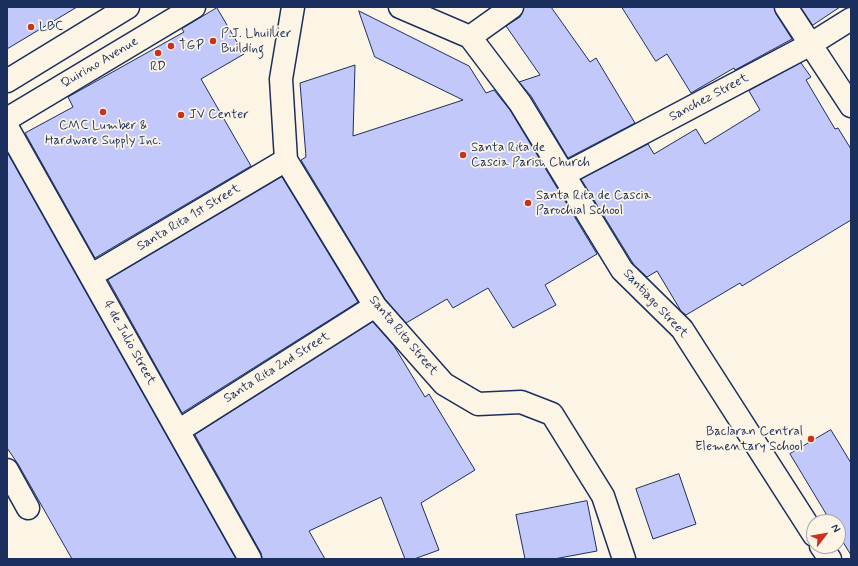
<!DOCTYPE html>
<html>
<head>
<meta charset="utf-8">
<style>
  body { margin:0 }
  #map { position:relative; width:858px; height:566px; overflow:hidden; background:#fcf5e5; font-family:Mynerve,sans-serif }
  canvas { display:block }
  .frame { position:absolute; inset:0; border:8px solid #1b2f5e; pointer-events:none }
  .north { position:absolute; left:806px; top:514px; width:40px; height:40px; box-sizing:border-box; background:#fcf5e5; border:1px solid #a2a6af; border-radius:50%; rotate:59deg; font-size:11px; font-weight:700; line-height:16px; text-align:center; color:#1b2f5e }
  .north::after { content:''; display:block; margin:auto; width:14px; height:18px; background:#c8321e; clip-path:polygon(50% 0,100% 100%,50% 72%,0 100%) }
</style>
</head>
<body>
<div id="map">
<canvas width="858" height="566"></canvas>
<div class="frame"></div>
<div class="north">N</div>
</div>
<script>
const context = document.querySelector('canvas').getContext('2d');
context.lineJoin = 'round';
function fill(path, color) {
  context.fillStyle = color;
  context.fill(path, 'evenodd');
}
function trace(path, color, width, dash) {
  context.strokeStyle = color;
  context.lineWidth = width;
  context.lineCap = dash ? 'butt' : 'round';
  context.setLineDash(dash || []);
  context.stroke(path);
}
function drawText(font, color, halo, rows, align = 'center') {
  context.font = font + ' Mynerve,sans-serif';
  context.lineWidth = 3.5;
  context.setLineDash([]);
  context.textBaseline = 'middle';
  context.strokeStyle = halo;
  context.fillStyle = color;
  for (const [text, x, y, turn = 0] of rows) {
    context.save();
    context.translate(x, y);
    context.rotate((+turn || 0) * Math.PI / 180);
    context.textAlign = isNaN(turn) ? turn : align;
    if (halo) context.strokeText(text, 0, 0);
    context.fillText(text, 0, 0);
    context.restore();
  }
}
const building = new Path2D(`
  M7,7H77L7,49Z
  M524,7H551L590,62L596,58L635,123L568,158L531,96L519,82L540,75L506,26L520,17Z
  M622,7H774L776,14L792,39L735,70L734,68L691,93L667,54L656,61Z
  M801,7H840L813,25Z
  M217,8L244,54L201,79L251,166L95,258L25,133L73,107L68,97L184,32L182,29Z
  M359,11L469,66L486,93L494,90L510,110L597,254L545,285L556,305L513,328L488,288L453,308L447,299L406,323L385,299L301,160L306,157L300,83L355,65L353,136L463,100L375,57Z
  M801,63L811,77L806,80L835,129L838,128L851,149V220L742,286L740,283L686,315L681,311L657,271L647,277L634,265L581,179L648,144L654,154L696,129L705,144L760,110L749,91Z
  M7,152L236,559H72L18,464L7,448Z
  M282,177L358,302L182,413L108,280Z
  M373,322L394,346L425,397L429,394L475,470L421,503L439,550L414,559H405L381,497L309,531L325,559H262L261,553L195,435Z
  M831,430L851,463V555L838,534V522H831L790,454Z
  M679,474L696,524L653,539L636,489Z
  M587,501L597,551L554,559H525L516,515Z`);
fill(building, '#c2c8fa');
trace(building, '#1b2f5e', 1);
const minor = new Path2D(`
  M293,7L281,79L286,160L375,306L444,384L478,404L521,402L552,414L603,496L624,559
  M400,7L470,37L520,103L622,270L682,329L814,535
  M786,7L851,106
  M470,37L512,7
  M7,127L250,559
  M565,174L811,44L851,19
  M92,275L286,160
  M178,431L375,306
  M7,470L28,508
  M821,546L830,559`);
const secondary = new Path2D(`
  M7,81L128,7
  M7,119L194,7`);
trace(minor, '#1b2f5e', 25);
trace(secondary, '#1b2f5e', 25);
trace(minor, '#fcf5e5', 22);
trace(secondary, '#fcf5e5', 22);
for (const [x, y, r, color] of [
  [31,27,4,"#c8321e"],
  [213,41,4,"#c8321e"],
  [171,46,4,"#c8321e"],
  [158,53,4,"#c8321e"],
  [103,112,4,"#c8321e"],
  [181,115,4,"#c8321e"],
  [463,155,4,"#c8321e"],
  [528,203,4,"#c8321e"],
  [811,439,4,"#c8321e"]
]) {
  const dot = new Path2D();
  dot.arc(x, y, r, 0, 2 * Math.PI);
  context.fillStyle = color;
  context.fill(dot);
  trace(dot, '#fcf5e5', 1.5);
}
drawText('13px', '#1b2f5e', '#fcf5e5', [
  ["LBC",39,27],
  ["P.J. Lhuillier",221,34],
  ["Building",221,49],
  ["TGP",179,46],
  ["RD",158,67,"center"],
  ["JV Center",189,115],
  ["CMC Lumber &",103,126,"center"],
  ["Hardware Supply Inc.",103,141,"center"],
  ["Santa Rita de",471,148],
  ["Cascia Parish Church",471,163],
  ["Santa Rita de Cascia",536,196],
  ["Parochial School",536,211],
  ["Baclaran Central",803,432,"right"],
  ["Elementary School",803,447,"right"]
], 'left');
drawText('13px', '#1b2f5e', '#fcf5e5', [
  ["Quirino Avenue",100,63,-31],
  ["Sanchez Street",709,98,-28],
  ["Santa Rita 1st Street",189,218,-31],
  ["Santiago Street",655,304,47],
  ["Santa Rita Street",403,336,50],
  ["4 de Julio Street",129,343,61],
  ["Santa Rita 2nd Street",277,368,-32]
]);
</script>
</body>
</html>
